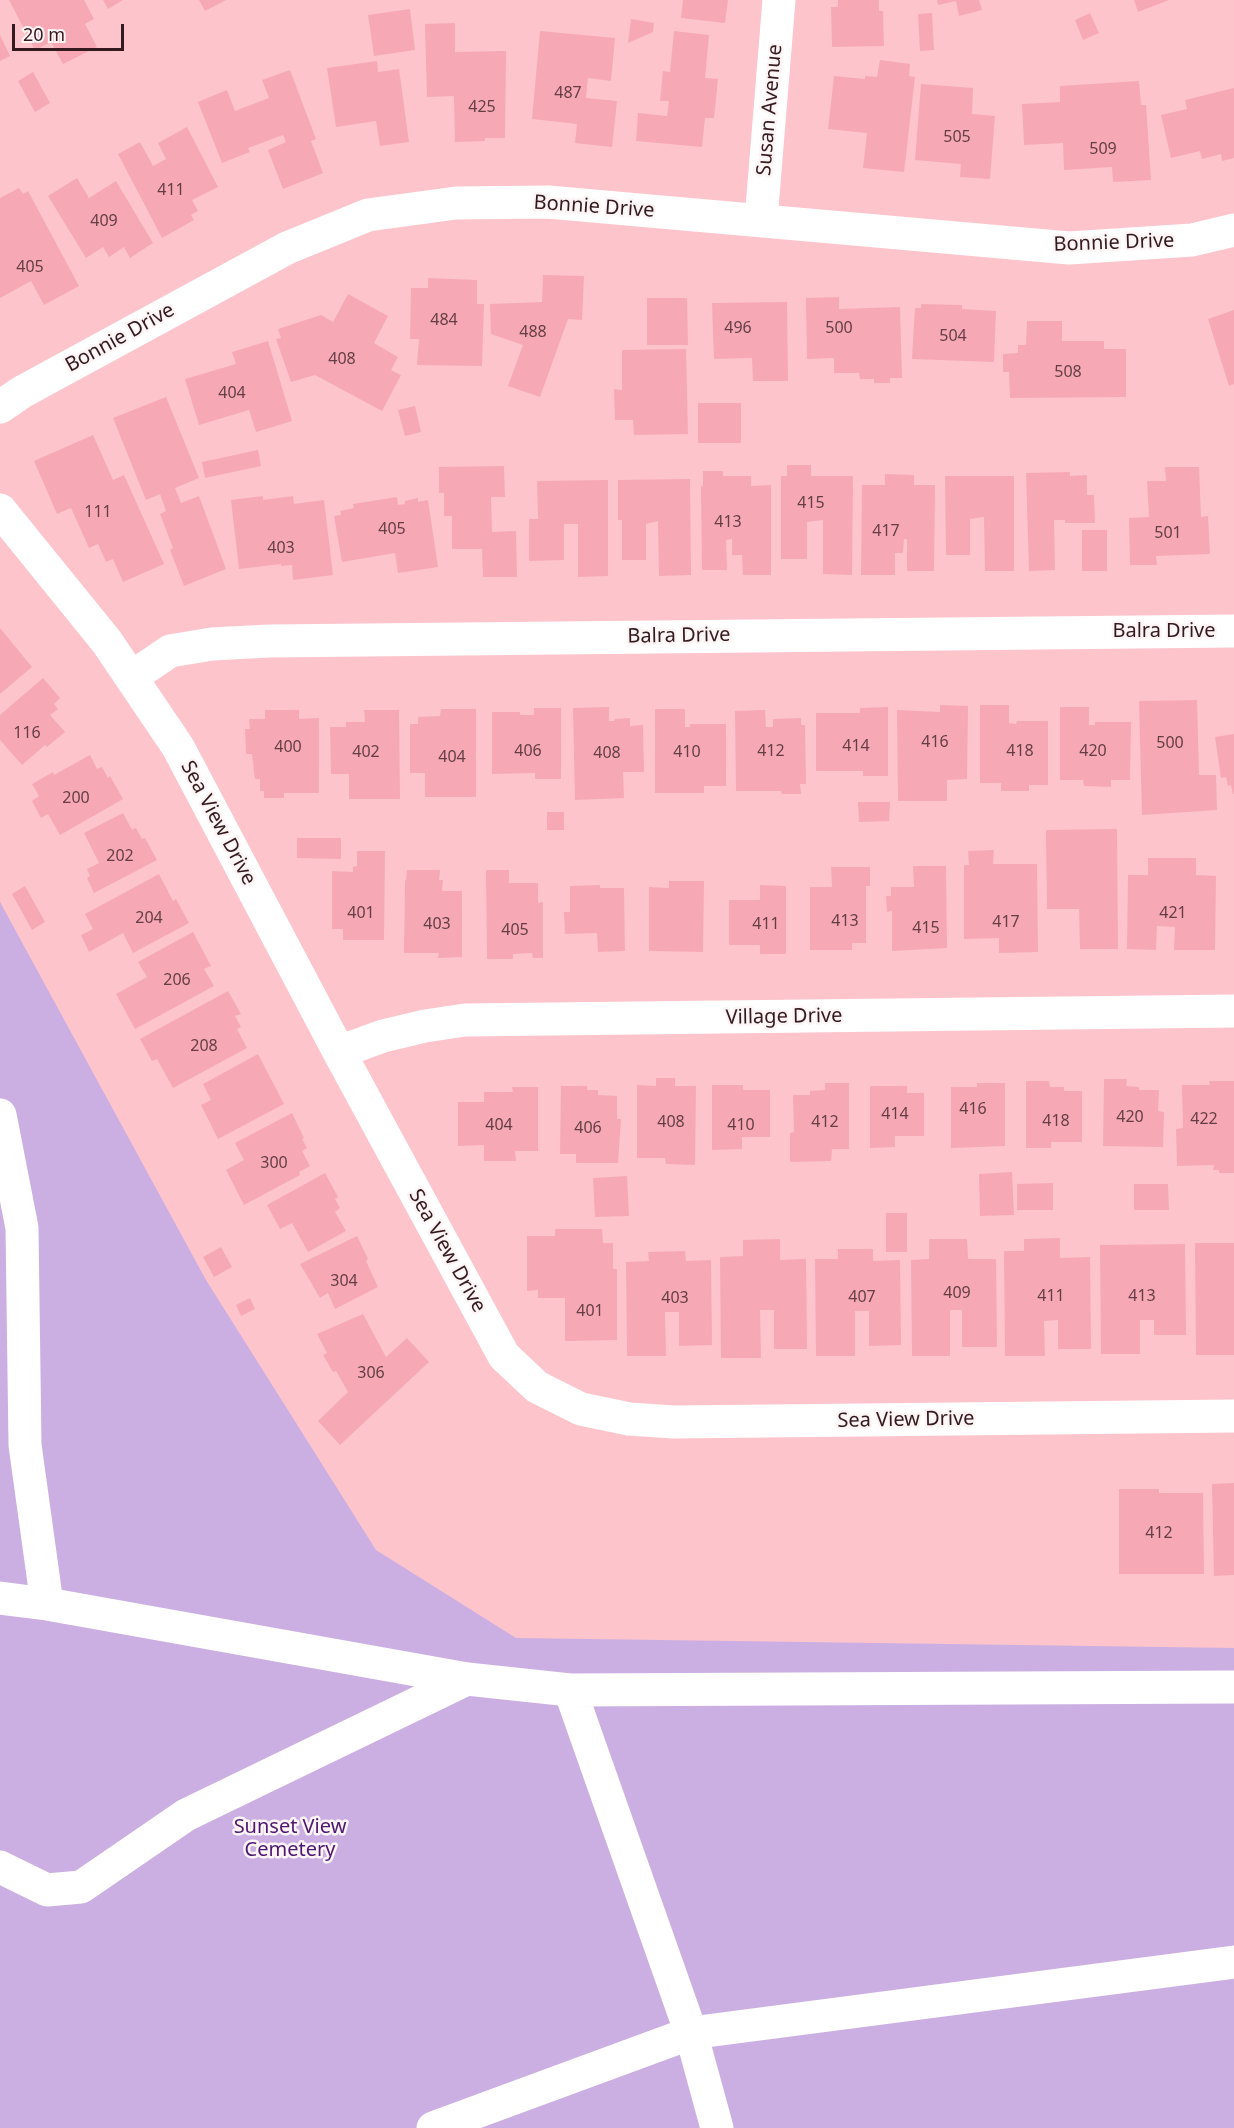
<!DOCTYPE html>
<html>
<head>
<meta charset="utf-8">
<style>
  body { margin:0 }
  #map { position:relative; width:1234px; height:2128px; overflow:hidden; background:#fdc4cc; font-family:"Noto Sans",sans-serif }
  canvas { display:block }
  .scale { position:absolute; left:12px; top:24px; width:112px; height:27px; box-sizing:border-box; border:3px solid #341a1e; border-top:0; padding-left:8px; font-size:18px; line-height:21px; white-space:nowrap; color:#341a1e; -webkit-text-stroke:4px #fcf4f5; paint-order:stroke }
</style>
</head>
<body>
<div id="map">
<canvas width="1234" height="2128"></canvas>
<div class="scale">20 m</div>
</div>
<script>
const context = document.querySelector('canvas').getContext('2d');
context.lineJoin = 'round';
function fill(path, color) {
  context.fillStyle = color;
  context.fill(path, 'evenodd');
}
function trace(path, color, width, dash) {
  context.strokeStyle = color;
  context.lineWidth = width;
  context.lineCap = dash ? 'butt' : 'round';
  context.setLineDash(dash || []);
  context.stroke(path);
}
function drawText(font, color, halo, rows, align = 'center') {
  context.font = font + ' "Noto Sans",sans-serif';
  context.lineWidth = 5;
  context.setLineDash([]);
  context.textBaseline = 'middle';
  context.strokeStyle = halo;
  context.fillStyle = color;
  for (const [text, x, y, turn = 0] of rows) {
    context.save();
    context.translate(x, y);
    context.rotate((+turn || 0) * Math.PI / 180);
    context.textAlign = isNaN(turn) ? turn : align;
    if (halo) context.strokeText(text, 0, 0);
    context.fillText(text, 0, 0);
    context.restore();
  }
}
fill(new Path2D(`
  M0,902L206,1280L376,1550L516,1638L1234,1648V2128H0Z`), '#cbafe2');
fill(new Path2D(`
  M9,0H84L94,19L85,24L97,47L63,64L51,42L35,50Z
  M103,0H123L108,9Z
  M199,0H226L205,11Z
  M683,0H728L725,23L681,18Z
  M838,0H879V11H883L884,46L832,47L831,7H838Z
  M937,0H979L982,10L959,16L956,1L938,5Z
  M1134,0H1169L1138,12Z
  M410,9L415,50L374,56L368,15Z
  M932,13L934,50L920,51L918,14Z
  M1090,13L1099,33L1083,40L1075,20Z
  M631,19L654,23L653,32L628,43Z
  M455,23V52L506,51L505,138H485V141L455,142L454,96L427,97L425,24Z
  M540,31L615,38L611,81L588,78L586,98L617,101L612,147L575,143L577,124L532,119Z
  M674,31L709,35L705,78L718,79L714,118H705L702,147L636,141L638,113L667,116L669,101H660L663,71L670,72Z
  M0,35L10,56L0,61Z
  M880,60L910,64L909,76L915,77L904,172L863,168L867,133L828,129L834,76L865,79V76L877,77Z
  M377,61L378,72L399,69L409,142L380,146L376,121L336,127L327,68Z
  M290,70L316,139L311,141L323,173L283,189L268,150L286,142L283,135L248,148L250,152L222,163L198,102L227,90L235,111L269,98L262,80Z
  M33,72L50,103L35,112L18,81Z
  M1139,81L1141,105H1146L1151,180L1113,182L1112,167L1064,170L1063,143L1024,145L1022,104L1060,102V86Z
  M921,84L973,88L972,114L995,116L990,179L960,177L961,164L915,160Z
  M1234,88V158L1222,161L1221,154L1202,159L1200,151L1171,158L1161,115L1187,109L1185,100Z
  M187,127L218,187L192,200L198,211L191,215L194,220L162,238L118,154L140,142L153,166L166,159L158,143Z
  M77,178L89,198L116,181L153,243L130,258L124,247L109,257L103,247L86,258L48,196Z
  M19,188L23,194L28,191L79,286L44,305L31,281L0,298V198Z
  M543,275L584,276L582,320L568,319L540,397L508,386L523,345L491,334L490,304L542,302Z
  M428,278L477,280V304H484L482,366L417,365L419,339H410L411,288H428Z
  M348,294L388,316L374,343L398,357L391,370L401,375L382,411L315,375L291,382L276,339L281,338L278,329L321,315L333,322Z
  M839,297V309L900,307L902,378H890V383H874V379H860L859,373H834V358L807,359L806,298Z
  M647,298H687L688,345H647Z
  M787,302L788,381H753L752,358L714,359L712,303Z
  M921,304L962,305V309L996,311L994,362L912,359L915,308H921Z
  M1234,310V384L1229,386L1208,319Z
  M1027,321H1062V341H1104V349H1126V397L1010,398L1009,372H1003V354L1018,353V345H1026Z
  M268,341L292,421L256,432L249,410L199,425L185,379L236,364L232,352Z
  M686,349L688,434L634,435L633,420H615L614,389L622,390V350Z
  M166,397L199,478L175,488L181,503L199,496L226,569L184,586L170,550L173,548L160,514L166,511L160,494L146,500L113,418Z
  M698,403H741V443H698Z
  M415,406L421,432L405,436L398,410Z
  M93,435L113,480L124,475L164,564L123,582L113,559L106,562L98,544L89,548L71,508L57,514L34,461Z
  M258,450L261,466L205,478L202,462Z
  M787,465H811V476H853L852,575L823,574V520L807,522V559H781V476H787Z
  M504,466L505,497H491L492,532L516,531L517,577H483L482,549H452V516H444V493H439V467Z
  M1165,467H1199L1201,517L1208,516L1210,554L1156,556L1157,565H1130L1129,518L1149,517L1147,481H1166Z
  M703,471H723V476H751V486L771,485V575H743L742,555H732V539L726,540L727,570H702L701,486H703Z
  M1070,472V476L1087,475V495H1094L1095,523H1065V520H1054L1055,570L1029,571L1026,473Z
  M885,474L914,475V485H935L934,571H907V539H904L903,553H895V575H861L862,485H885Z
  M945,476H1014V571H985L984,517L970,519V555H946Z
  M690,479L691,575L659,576L658,521L646,524V560H622V520H618V480Z
  M608,480V576L578,577V524H564V560L529,561V519H538L537,481Z
  M263,496V500L293,496L294,504L324,500L333,575L293,580L292,565L281,566V564L239,569L231,500Z
  M397,497L398,505L405,504V501L418,498V502L428,500L438,567L398,573L395,553L342,562L334,516L341,515L340,511L354,508L353,504Z
  M1082,530H1107V571H1082Z
  M0,628L32,667L0,694Z
  M43,678L60,698L54,704L58,709L50,715L65,732L47,747L45,745L22,765L0,740V715Z
  M1197,700L1199,775H1216L1217,810L1142,815L1139,701Z
  M940,705L968,706L967,779L947,780V801H898L897,710L940,712Z
  M980,705H1009V723L1016,724L1017,721H1048V785H1029V791H1001V783H980Z
  M609,707V721H614L615,719L630,718V726L643,725L644,772H623L624,798L575,800L573,708Z
  M888,707V776H863V771H816V713H860V708Z
  M1060,707H1089V725H1095V722H1131L1130,780H1111V787L1084,786L1083,780H1060Z
  M534,708H561V779H535V773L492,774V712H520V715H534Z
  M441,709H476V797H425V773H410V724H418V717L440,716Z
  M655,709H685V727H690V724H726V786H704V793H655Z
  M265,710H299V719L319,718V793H284V798H264V791H260V779H255L252,754H246L245,729H250L249,719H265Z
  M364,710H399L400,799H349V774H331L330,727H346V722H365Z
  M765,710L766,727H773V719L801,718V725H805L806,784H800L801,794H782L781,791H736L735,711Z
  M1234,734V794H1233L1231,785L1228,786L1226,777L1221,778L1215,737Z
  M90,755L97,769L102,767L108,778L110,776L123,799L60,835L48,814L41,818L32,801L39,796L32,784L53,772L54,775Z
  M858,802H890L889,821L859,822Z
  M547,812H564V830H547Z
  M123,813L132,830L136,828L142,839L145,838L157,860L94,893L87,878L90,876L87,869L99,863L84,833Z
  M1117,829L1118,949H1080L1079,909H1047L1046,830Z
  M297,838H341V859L297,858Z
  M994,850L993,864H1037L1038,952L999,953V938L964,939V865H969L968,851Z
  M357,851H385L384,940H343V929H332V871L353,872V867L357,866Z
  M1148,858H1196V875L1216,876L1215,950H1174L1175,927L1157,926L1156,950L1127,949L1128,875H1148Z
  M913,866H946L947,948L892,951V911L887,912L886,896H891V887H914Z
  M831,867H870V886H866V943H852V950H810V887H832Z
  M407,870H440L439,880H443L442,891H462V957L438,958L439,953H404L405,881L406,880Z
  M486,870H509V883H538V903L543,902V958H533L532,953L513,954V959H487Z
  M159,874L173,901L176,899L189,923L133,953L123,933L89,952L81,935L93,929L85,914Z
  M669,881H704L703,952L649,951V887L669,888Z
  M600,885V888H624L625,951L598,952L597,933L565,934L564,912H570V886Z
  M760,885L786,886V954H760V945H729V900H760Z
  M25,886L45,922L32,930L12,894Z
  M193,932L211,966L204,969L214,986L135,1029L116,994L147,977L138,962Z
  M228,991L241,1014L235,1016L241,1027L237,1029L247,1048L173,1088L157,1059L152,1061L140,1039Z
  M258,1054L284,1104L218,1139L201,1105L211,1100L203,1084Z
  M656,1078H675V1086H696L695,1165L666,1164L665,1158H637V1085L656,1086Z
  M1104,1079H1127L1126,1086L1139,1087V1090H1159L1158,1111L1164,1112L1163,1147L1103,1146Z
  M1026,1081H1049L1050,1087H1064V1091H1082V1142H1051V1148H1026Z
  M1209,1081H1234V1173H1219V1170H1213L1214,1165L1177,1166L1176,1129L1183,1128L1182,1085H1210Z
  M825,1083H849V1149H832L831,1161L790,1162V1133L794,1132L793,1095H810V1091L825,1090Z
  M977,1083H1005V1146L951,1148V1087H977Z
  M712,1085H743V1090H770V1137H742V1149L712,1150Z
  M561,1086H587V1090H598V1095L617,1096V1119H621L618,1163H576V1154H560Z
  M870,1086H907V1093H924V1136H895V1147L870,1148Z
  M512,1087H538V1151H515L516,1161H484V1145L458,1146V1102H484V1092H513Z
  M292,1113L304,1138L302,1139L307,1148L302,1151L310,1166L299,1172L300,1175L244,1205L226,1170L244,1160L235,1143Z
  M1012,1172L1014,1215L980,1216L979,1174Z
  M325,1173L338,1197L335,1199L340,1208L335,1212L346,1231L308,1252L292,1223L280,1229L267,1205Z
  M627,1176L629,1216L595,1217L593,1178Z
  M1053,1183V1210H1017V1184Z
  M1134,1184H1168L1169,1210H1134Z
  M886,1213H907V1252H886Z
  M555,1229H602L603,1243H613V1269H617V1340L565,1341V1298H538V1290L527,1291V1236H555Z
  M357,1236L368,1259L366,1261L378,1287L335,1309L328,1293L320,1298L300,1264Z
  M1060,1238V1258L1090,1257L1091,1349H1058V1320L1044,1321L1045,1356H1005L1004,1251H1024V1239Z
  M780,1239V1260L806,1259L807,1349H774V1310H760L761,1358H721L720,1257L743,1256V1240Z
  M929,1239H967L968,1259H996L997,1347H962V1310H950V1356H912L911,1260L929,1259Z
  M1195,1243H1234V1355H1196Z
  M1185,1244L1186,1335H1154V1320H1140V1354H1101L1100,1245Z
  M221,1247L232,1267L214,1277L203,1257Z
  M838,1249H873V1261L900,1260L901,1345L869,1346V1311H855V1356H816L815,1259H838Z
  M685,1251L686,1261L711,1260L712,1345L679,1346V1312H665L666,1356H627L626,1262L649,1261L648,1252Z
  M250,1298L255,1309L241,1316L236,1305Z
  M363,1314L386,1357L407,1338L429,1362L340,1445L318,1421L348,1392L336,1371L333,1372L323,1355L327,1353L317,1334Z
  M1234,1483V1575L1214,1576L1212,1484Z
  M1119,1489H1159V1493H1203L1204,1574H1119Z`), '#f6a9b5');
trace(new Path2D(`
  M761,220L779,0
  M0,407L22,392L287,248L368,215L456,203L548,202L1069,248L1192,240L1234,230
  M0,510L107,642L178,747L339,1052L504,1356L537,1387L581,1409L629,1419L674,1422L1234,1416
  M132,677L170,651L212,644L269,641L1234,631
  M339,1052L383,1036L425,1026L465,1020L1234,1011
  M0,1115L22,1228L25,1445L47,1604L467,1679L570,1690L1234,1687
  M0,1598L47,1604
  M570,1690L691,2033L717,2128
  M0,1867L47,1890L81,1887L186,1815L467,1679
  M433,2128L691,2033L1234,1962`), '#fff', 33);
drawText('16px', '#643e44', null, [
  ["487",568,93],
  ["425",482,107],
  ["505",957,137],
  ["509",1103,149],
  ["411",171,190],
  ["409",104,221],
  ["405",30,267],
  ["484",444,320],
  ["496",738,328],
  ["500",839,328],
  ["488",533,332],
  ["504",953,336],
  ["408",342,359],
  ["508",1068,372],
  ["404",232,393],
  ["415",811,503],
  ["111",98,512],
  ["413",728,522],
  ["405",392,529],
  ["417",886,531],
  ["501",1168,533],
  ["403",281,548],
  ["116",27,733],
  ["416",935,742],
  ["500",1170,743],
  ["414",856,746],
  ["400",288,747],
  ["406",528,751],
  ["412",771,751],
  ["418",1020,751],
  ["420",1093,751],
  ["402",366,752],
  ["410",687,752],
  ["408",607,753],
  ["404",452,757],
  ["200",76,798],
  ["202",120,856],
  ["401",361,913],
  ["421",1173,913],
  ["204",149,918],
  ["413",845,921],
  ["417",1006,922],
  ["403",437,924],
  ["411",766,924],
  ["415",926,928],
  ["405",515,930],
  ["206",177,980],
  ["208",204,1046],
  ["416",973,1109],
  ["414",895,1114],
  ["420",1130,1117],
  ["422",1204,1119],
  ["418",1056,1121],
  ["408",671,1122],
  ["412",825,1122],
  ["404",499,1125],
  ["410",741,1125],
  ["406",588,1128],
  ["300",274,1163],
  ["304",344,1281],
  ["409",957,1293],
  ["411",1051,1296],
  ["413",1142,1296],
  ["407",862,1297],
  ["403",675,1298],
  ["401",590,1311],
  ["306",371,1373],
  ["412",1159,1533]
]);
drawText('20px', '#341a1e', '#fcf4f5', [
  ["Susan Avenue",770,110,-85],
  ["Bonnie Drive",594,207,4],
  ["Bonnie Drive",1114,243,-2],
  ["Bonnie Drive",120,338,-29],
  ["Balra Drive",1164,631],
  ["Balra Drive",679,636,-1],
  ["Sea View Drive",218,823,62],
  ["Village Drive",784,1017,-1],
  ["Sea View Drive",447,1251,61],
  ["Sea View Drive",906,1420,-1]
]);
drawText('20px', '#4f1870', '#fcf4f5', [
  ["Sunset View",290,1827],
  ["Cemetery",290,1850]
]);
</script>
</body>
</html>
